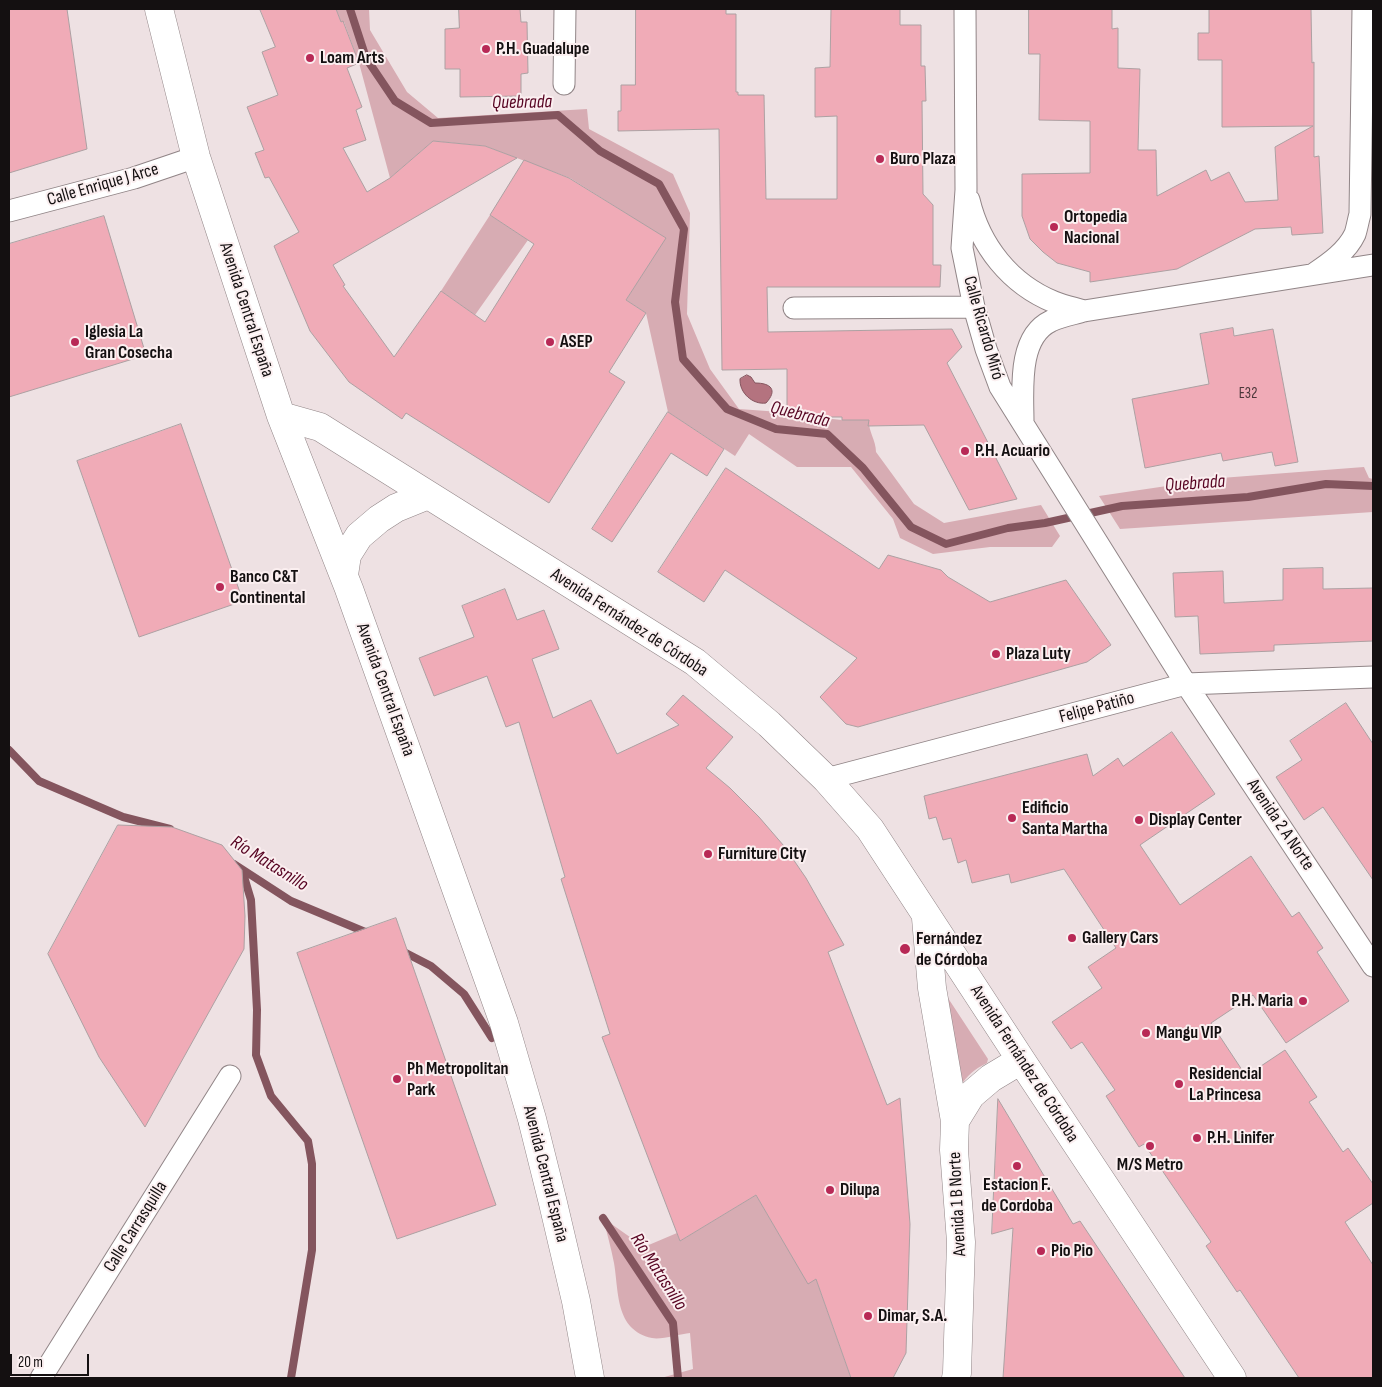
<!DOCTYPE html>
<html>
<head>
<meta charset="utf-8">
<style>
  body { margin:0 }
  #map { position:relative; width:1382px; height:1387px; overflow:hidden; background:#eee1e3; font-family:"Sofia Sans Condensed",sans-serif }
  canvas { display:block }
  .frame { position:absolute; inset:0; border:10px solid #141011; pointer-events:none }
  .scale { position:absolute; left:10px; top:1354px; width:79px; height:22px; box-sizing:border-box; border:2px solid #141011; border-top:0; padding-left:6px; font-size:15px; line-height:18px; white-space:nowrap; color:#141011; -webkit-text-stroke:4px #fbeff0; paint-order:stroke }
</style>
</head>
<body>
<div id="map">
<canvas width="1382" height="1387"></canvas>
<div class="frame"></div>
<div class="scale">20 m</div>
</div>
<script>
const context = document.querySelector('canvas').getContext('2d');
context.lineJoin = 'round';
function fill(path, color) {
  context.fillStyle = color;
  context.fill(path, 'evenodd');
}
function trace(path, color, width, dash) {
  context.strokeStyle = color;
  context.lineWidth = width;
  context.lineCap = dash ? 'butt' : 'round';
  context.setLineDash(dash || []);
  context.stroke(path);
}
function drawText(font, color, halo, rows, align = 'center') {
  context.font = font + ' "Sofia Sans Condensed",sans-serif';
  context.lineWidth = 4;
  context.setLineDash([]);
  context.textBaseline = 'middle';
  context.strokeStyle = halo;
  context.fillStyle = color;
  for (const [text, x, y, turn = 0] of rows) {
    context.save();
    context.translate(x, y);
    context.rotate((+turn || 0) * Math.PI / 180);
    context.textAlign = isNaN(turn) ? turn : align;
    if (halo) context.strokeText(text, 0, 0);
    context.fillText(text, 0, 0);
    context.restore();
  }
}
fill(new Path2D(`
  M336,9H369L370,30L407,92L438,118L587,109L589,129L673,174L690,213L687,314L710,369L739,409L780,412L787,417H813L842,420H869C868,431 876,440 876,452L914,504L944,523L1041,505L1060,536L1052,547H990L933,554L900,538L893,519L851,467H797L749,434L735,456L668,412L646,313L626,300L665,238L570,178L485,146L433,141L390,178L359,63L344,22H341Z
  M490,215L528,240L475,315L441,291Z
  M1364,467L1369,478L1373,479V512L1120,529L1099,496L1221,478Z
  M943,995L948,998L988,1059L987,1063C975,1069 967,1075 960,1087Z
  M756,1195L808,1283L816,1279L851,1378H661L693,1369L690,1333C680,1334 661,1340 652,1338C615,1330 619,1292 614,1263C611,1248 607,1233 603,1218L644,1247L677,1233L680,1241Z`), '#d7acb3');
const water = new Path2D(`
  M747,375L751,377L755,383C771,383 778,390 766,403C753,405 739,393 740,379Z`);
fill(water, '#b4737f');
trace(water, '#84555e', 1);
trace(new Path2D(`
  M350,9L366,58L395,101L431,123L558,115L600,151L659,184L684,229L675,302L683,359L727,409L776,429L827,434L863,468L911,527L946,544L1008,528L1045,523L1122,506L1248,497L1326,484L1373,486
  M9,750L39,781L123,817L170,829
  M234,864L291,901L370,934
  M242,870L251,900L257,1010L256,1055L271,1096L308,1141L312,1164V1250L291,1378
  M400,950L431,966L464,994L492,1038
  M603,1218L673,1323L678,1378`), '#84555e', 8);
const building = new Path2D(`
  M9,9H67L87,149L9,173Z
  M260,9H336L341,22L343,21L359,63L347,68L362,107L356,110L366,140L343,148L367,192L390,178L433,141L485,146L517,158L333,265L345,285L343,286L394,357L441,291L485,322L534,244L490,215L524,160L569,178L666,238L626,300L646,313L609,372L625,382L549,503L406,413L402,419L349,382L310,331L274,246L299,232L269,177L265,178L255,153L264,150L247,107L278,95L262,52L275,47Z
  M459,9H520L521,22H527L528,73L521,74V96L460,97V69H445V29L459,28Z
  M636,9H726V14H736V92H738V95H764L766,199H837V116L815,117V68L830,67L831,9H900V25H921V66H925L926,101H922L923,194L933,205V265H941L940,287H767L768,332L952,329L962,347L947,363L1017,499L969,510L924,425L868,426L869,420H842V417H787V369L722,370L719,129L618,131V111H621V85H635Z
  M1029,9H1112V29L1118,28V68L1140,69L1138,150H1156L1157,196L1206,170L1211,181L1229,172L1245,202L1278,200L1275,147L1313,126L1222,127V60H1198V33H1209V9H1311L1312,63L1314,62V157L1319,156L1323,233L1292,235L1291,227L1255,229L1177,269L1090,282V272L1057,263L1043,252L1030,239L1022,216V174L1090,173V121L1039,120L1040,54H1029Z
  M104,216L146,355L9,397V244Z
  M1233,328L1234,336L1273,329L1298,462L1275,466L1272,452L1223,461L1221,453L1145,468L1132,399L1209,384L1200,334Z
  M668,412L724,449L707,476L671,453L612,542L592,529Z
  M181,424L243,601L139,637L77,461Z
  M726,468L879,569L888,555L941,570L948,577L990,602L1066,580L1111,645L1087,662L858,727L846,724L820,697L857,658L725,570L704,602L658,572Z
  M1323,568V589L1373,588V641L1274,645V651L1200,654L1198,616L1175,617L1173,573L1223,571L1224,603L1283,600V569Z
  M505,589L517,620L544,610L559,649L532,659L553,718L591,700L617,754L679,725L666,714L683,695L733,737L706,768L730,788L759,817L784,846L806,878L844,945L828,952L887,1105L900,1098L910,1224L906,1353L893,1378H851L816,1279L808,1284L756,1195L680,1241L602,1037L610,1034L561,879L565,877L519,722L506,727L487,676L434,696L419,658L474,637L462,606Z
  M1346,703L1373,744V880L1323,807L1304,820L1276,777L1302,760L1290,741Z
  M1172,732L1215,794L1140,845L1180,905L1251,856L1292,917L1299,912L1323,948L1317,952L1349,1001L1286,1043L1253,995L1211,1023L1246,1076L1285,1050L1317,1097L1309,1102L1343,1152L1348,1148L1373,1184V1203L1345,1222L1373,1265V1378H1299L1240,1290L1237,1292L1206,1246L1211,1242L1144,1144L1139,1147L1106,1096L1115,1090L1082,1042L1071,1049L1052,1022L1102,988L1088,967L1116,948L1064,869L1011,883L1009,874L972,883L966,860L958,863L951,838L943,840L936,817L929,819L924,796L1087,754L1093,776L1118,758L1123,766Z
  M118,825L172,827L222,845L242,870L245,916L244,949L145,1127L99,1057L48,954Z
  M396,918L496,1205L397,1239L297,953Z
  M998,1099L1073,1224L1080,1221L1185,1378H1003L1013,1228L992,1234Z`);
fill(building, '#f0abb7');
trace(building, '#aca0a2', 1);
const street = new Path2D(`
  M965,9L966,190L962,248L974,307L986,349L1000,387L1186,684L1373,966
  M564,84L565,9
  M969,200C980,246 1010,284 1054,302C1064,306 1074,308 1084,311
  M9,211L134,178L196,157
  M1315,273C1330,263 1347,251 1355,234C1357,228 1358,221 1360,214L1363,9
  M794,308L974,307
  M1023,422C1023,391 1017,337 1051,321C1061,316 1074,314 1084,311L1373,265
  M826,779L1186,684L1373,677
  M41,1378L230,1076`);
const secondary = new Path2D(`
  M159,9L196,157L281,416L349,589L504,1023L532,1119L553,1203L576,1301L590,1378
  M281,416L320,427L695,662L769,724L826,779L870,829L1021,1060L1232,1378
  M344,575L347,555L359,536L379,519L396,508L428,495
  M926,918L932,988L955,1121
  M956,1378L957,1373L961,1242L954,1150L955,1121L971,1095L991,1078L1021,1060`);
trace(street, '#918587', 23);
trace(secondary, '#918587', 29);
trace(street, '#fff', 21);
trace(secondary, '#fff', 28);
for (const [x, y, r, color] of [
  [486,49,5,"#b82956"],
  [310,58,5,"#b82956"],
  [880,159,5,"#b82956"],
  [1054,227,5,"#b82956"],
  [75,342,5,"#b82956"],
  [550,342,5,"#b82956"],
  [965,451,5,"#b82956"],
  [220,587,5,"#b82956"],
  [996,654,5,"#b82956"],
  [1012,818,5,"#b82956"],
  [1139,820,5,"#b82956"],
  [708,854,5,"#b82956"],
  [1072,938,5,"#b82956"],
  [905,949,6,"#b82956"],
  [1303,1001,5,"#b82956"],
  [1146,1033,5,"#b82956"],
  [397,1079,5,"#b82956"],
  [1179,1084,5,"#b82956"],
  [1197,1138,5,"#b82956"],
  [1150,1146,5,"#b82956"],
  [1017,1166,5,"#b82956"],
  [830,1190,5,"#b82956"],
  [1041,1251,5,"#b82956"],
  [868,1316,5,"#b82956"]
]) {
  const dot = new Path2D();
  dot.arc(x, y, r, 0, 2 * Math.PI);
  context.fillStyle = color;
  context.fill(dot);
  trace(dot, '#fbeff0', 2);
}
drawText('15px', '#4b373a', null, [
  ["E32",1248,394]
]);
drawText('bold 18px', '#141011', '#fbeff0', [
  ["P.H. Guadalupe",496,49],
  ["Loam Arts",320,58],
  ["Buro Plaza",890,159],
  ["Ortopedia",1064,217],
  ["Nacional",1064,238],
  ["Iglesia La",85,332],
  ["Gran Cosecha",85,353],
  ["ASEP",560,342],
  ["P.H. Acuario",975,451],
  ["Banco C&T",230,577],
  ["Continental",230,598],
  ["Plaza Luty",1006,654],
  ["Edificio",1022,808],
  ["Santa Martha",1022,829],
  ["Display Center",1149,820],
  ["Furniture City",718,854],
  ["Gallery Cars",1082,938],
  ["Fernández",916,939],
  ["de Córdoba",916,960],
  ["P.H. Maria",1293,1001,"right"],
  ["Mangu VIP",1156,1033],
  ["Ph Metropolitan",407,1069],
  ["Park",407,1090],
  ["Residencial",1189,1074],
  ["La Princesa",1189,1095],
  ["P.H. Linifer",1207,1138],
  ["M/S Metro",1150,1165,"center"],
  ["Estacion F.",1017,1185,"center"],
  ["de Cordoba",1017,1206,"center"],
  ["Dilupa",840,1190],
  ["Pio Pio",1051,1251],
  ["Dimar, S.A.",878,1316]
], 'left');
drawText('18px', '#141011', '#fbeff0', [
  ["Calle Enrique J Arce",103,185,-16],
  ["Avenida Central España",246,310,72],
  ["Calle Ricardo Miró",983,328,74],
  ["Avenida Fernández de Córdoba",629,623,33],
  ["Avenida Central España",385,690,70],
  ["Felipe Patiño",1097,708,-15],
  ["Avenida 2 A Norte",1280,825,56],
  ["Avenida Fernández de Córdoba",1024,1064,57],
  ["Avenida Central España",545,1174,76],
  ["Avenida 1 B Norte",958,1204,-93],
  ["Calle Carrasquilla",136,1227,-58]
]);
drawText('italic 19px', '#570422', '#fbeff0', [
  ["Quebrada",522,103,-1],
  ["Quebrada",800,415,14],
  ["Quebrada",1195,484,-4],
  ["Río Matasnillo",269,864,32],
  ["Río Matasnillo",658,1272,57]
]);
</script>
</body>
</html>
